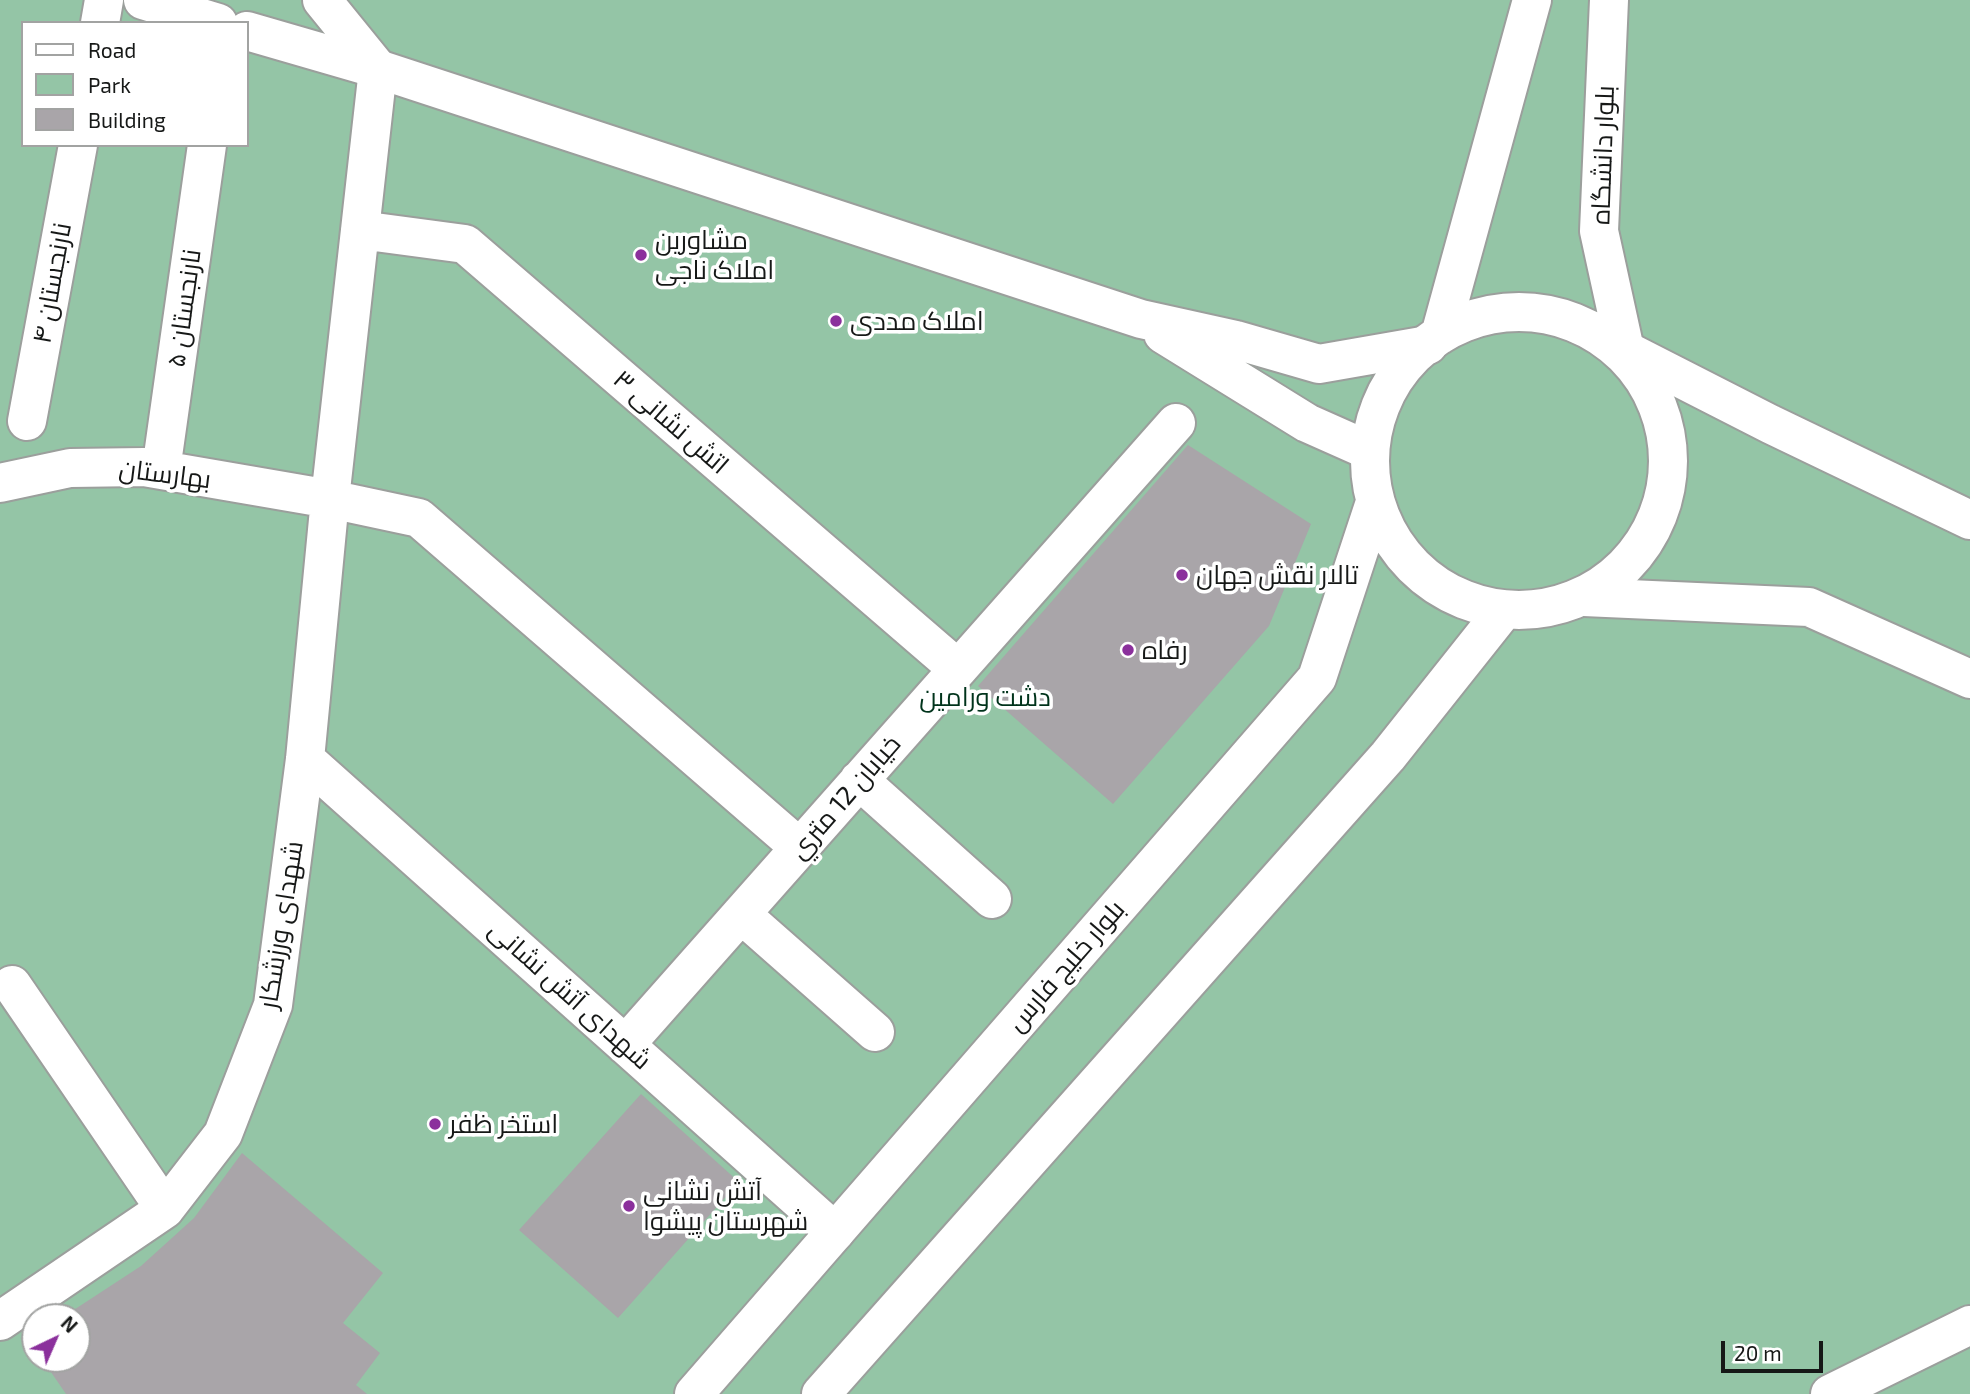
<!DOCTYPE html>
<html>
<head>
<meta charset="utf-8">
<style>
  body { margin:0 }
  #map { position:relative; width:1970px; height:1394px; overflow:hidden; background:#dfe4e1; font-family:"Exo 2",sans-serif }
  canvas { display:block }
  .legend { position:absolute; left:21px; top:21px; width:228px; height:126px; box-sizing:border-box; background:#fff; border:2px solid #a2a3a2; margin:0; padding:9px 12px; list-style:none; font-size:21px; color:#161817 }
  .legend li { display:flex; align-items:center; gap:14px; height:35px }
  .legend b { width:35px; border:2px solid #a2a3a2 }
  .north { position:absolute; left:21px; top:1303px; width:70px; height:70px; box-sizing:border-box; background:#fff; border:2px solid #a2a3a2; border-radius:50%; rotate:44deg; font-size:19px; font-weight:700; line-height:28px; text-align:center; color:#161817 }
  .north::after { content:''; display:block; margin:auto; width:24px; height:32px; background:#8b309c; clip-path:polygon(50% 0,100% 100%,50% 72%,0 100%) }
  .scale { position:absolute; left:1721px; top:1341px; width:102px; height:32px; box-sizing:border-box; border:4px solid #161817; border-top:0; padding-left:9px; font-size:21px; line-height:24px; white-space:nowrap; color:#161817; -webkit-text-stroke:5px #fff; paint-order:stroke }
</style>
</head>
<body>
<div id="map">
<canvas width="1970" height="1394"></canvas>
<ul class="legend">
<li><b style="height:9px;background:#fff"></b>Road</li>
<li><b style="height:19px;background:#94c5a6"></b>Park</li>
<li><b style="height:19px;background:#a9a5a9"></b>Building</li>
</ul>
<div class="north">N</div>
<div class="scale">20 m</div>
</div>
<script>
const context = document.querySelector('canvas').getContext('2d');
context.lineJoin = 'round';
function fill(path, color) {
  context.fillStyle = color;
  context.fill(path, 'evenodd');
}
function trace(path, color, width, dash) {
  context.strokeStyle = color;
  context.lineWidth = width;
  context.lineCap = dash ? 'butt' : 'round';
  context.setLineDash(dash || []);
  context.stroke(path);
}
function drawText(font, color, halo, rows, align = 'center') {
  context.font = font + ' "Exo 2",Cairo,sans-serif';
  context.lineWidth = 7;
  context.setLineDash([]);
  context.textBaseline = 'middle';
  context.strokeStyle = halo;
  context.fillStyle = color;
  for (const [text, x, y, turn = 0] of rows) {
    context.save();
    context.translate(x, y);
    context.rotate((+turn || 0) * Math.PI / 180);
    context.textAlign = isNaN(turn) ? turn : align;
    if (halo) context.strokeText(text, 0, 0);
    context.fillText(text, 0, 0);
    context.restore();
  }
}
fill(new Path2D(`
  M0,0H1970V1394H0ZM23,23H247V145H23ZM35,1317H77V1359H35Z`), '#94c5a6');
fill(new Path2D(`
  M1188,445L1311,524L1269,626L1113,804L978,686Z
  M641,1094L739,1182L618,1318L519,1230Z
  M242,1153L383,1273L343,1323L380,1353L356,1385L367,1394H66L42,1359H77V1317H63L141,1266L194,1218Z`), '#a9a5a9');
const minor = new Path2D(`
  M100,23L104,0
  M360,230L465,244L958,669
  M1625,350L1770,424L1970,520
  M27,421L78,145
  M161,470L207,145
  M0,483L70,468L144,467L330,499L419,518L800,848
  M305,759L835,1232
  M859,780L992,899
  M741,914L875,1032
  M12,985L165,1209
  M625,1045L1176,423
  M0,1321L165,1209L223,1134L273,1005L305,759L330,499L378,69L322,0`);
const tertiary = new Path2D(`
  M143,0L218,23
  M247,31L378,69L1141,319L1236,340L1319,364L1428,345
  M1163,334L1307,423L1370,451
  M1584,597L1809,607L1970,679
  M1830,1394L1970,1325`);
const primary = new Path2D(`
  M1609,0L1599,231L1625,350
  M1370 461a149 149 0 1 1 298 0a149 149 0 1 1-298 0Z
  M1440,335L1532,0
  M694,1394L1317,678L1375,502
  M821,1394L1388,756L1504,610`);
trace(minor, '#9b9f9c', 42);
trace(tertiary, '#9b9f9c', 42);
trace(primary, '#9b9f9c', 42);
trace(minor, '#fff', 38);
trace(tertiary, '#fff', 38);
trace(primary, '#fff', 38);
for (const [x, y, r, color] of [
  [641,255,7,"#8b309c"],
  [836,321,7,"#8b309c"],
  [1182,575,7,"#8b309c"],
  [1128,650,7,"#8b309c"],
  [435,1124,7,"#8b309c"],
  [629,1206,7,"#8b309c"]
]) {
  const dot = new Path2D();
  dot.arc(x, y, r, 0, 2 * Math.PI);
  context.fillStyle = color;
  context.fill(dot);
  trace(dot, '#fff', 2.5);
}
drawText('26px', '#161817', '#fff', [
  ["بلوار دانشگاه",1603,155,-88],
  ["نارنجستان ۴",52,283,-80],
  ["نارنجستان ۵",184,308,-82],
  ["اتش نشانی ۳",671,422,41],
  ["بهارستان",165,474,7],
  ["خيابان 12 متري",845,797,-49],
  ["شهدای ورزشکار",281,925,-81],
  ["بلوار خلیج فارس",1066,966,-49],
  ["شهدای آتش نشانی",570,995,42]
]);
drawText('26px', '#161817', '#fff', [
  ["مشاورین",655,240],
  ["املاک ناجی",655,270],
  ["املاک مددی",850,321],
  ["تالار نقش جهان",1196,575],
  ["رفاه",1142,650],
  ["استخر ظفر",449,1124],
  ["آتش نشانی",643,1191],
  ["شهرستان پیشوا",643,1221]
], 'left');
drawText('26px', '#00331b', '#fff', [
  ["دشت ورامین",985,697]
]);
</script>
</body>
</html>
